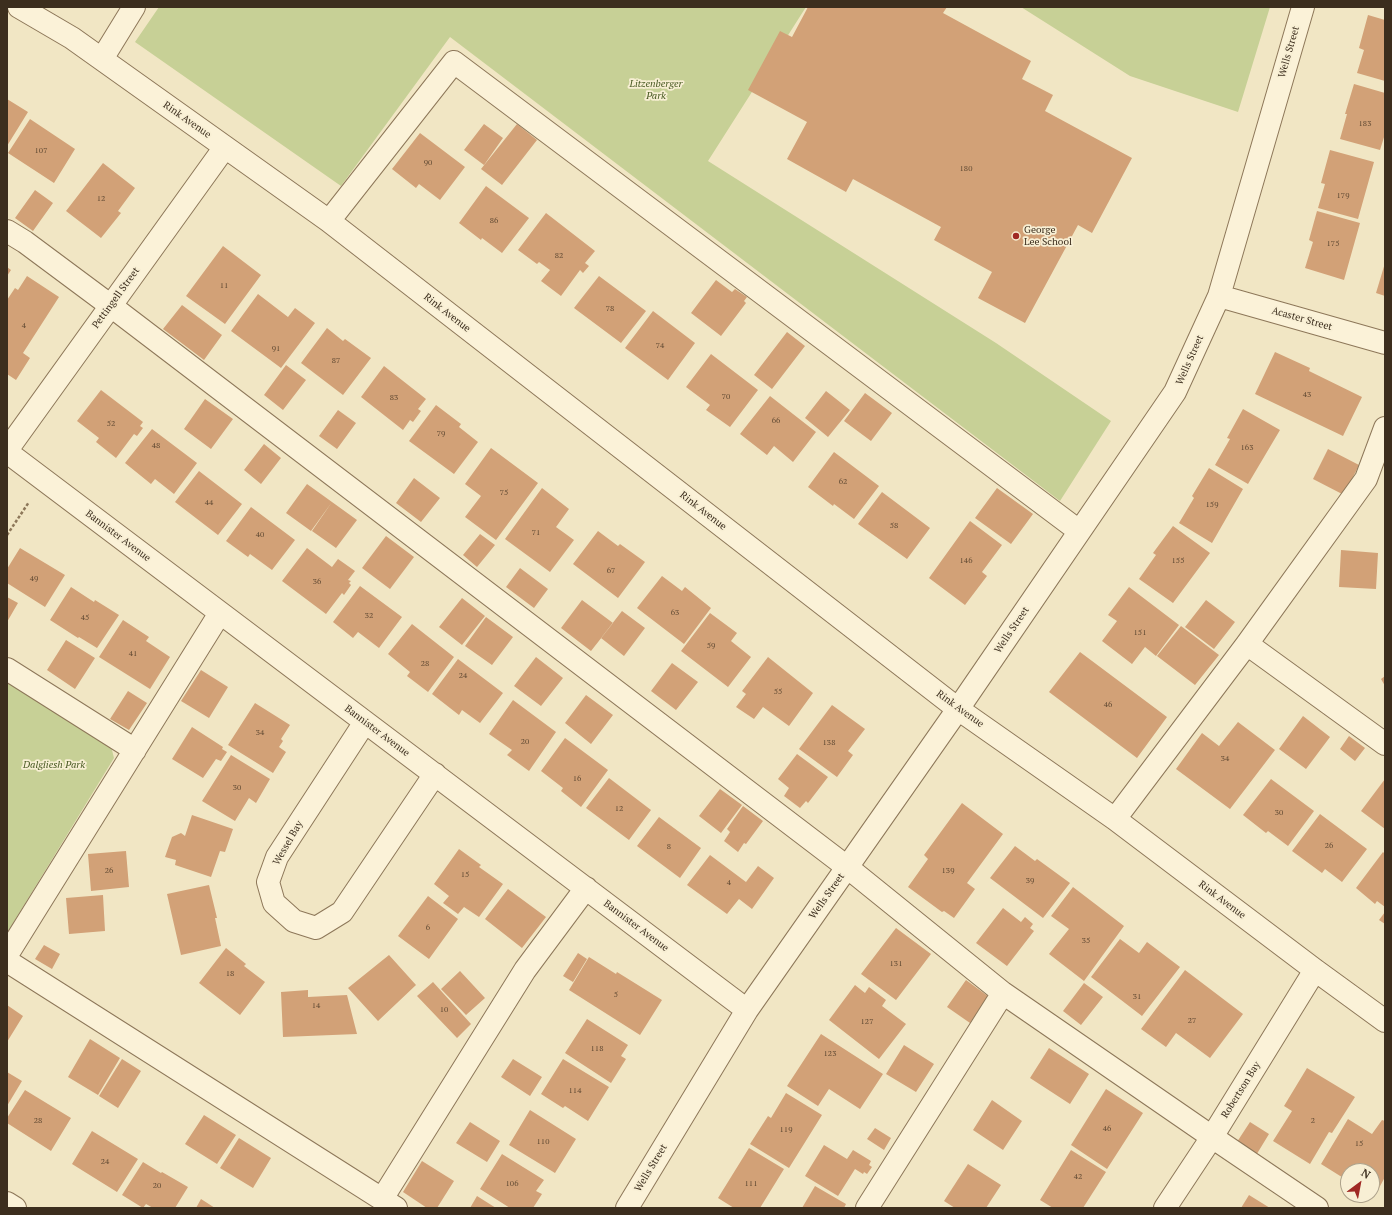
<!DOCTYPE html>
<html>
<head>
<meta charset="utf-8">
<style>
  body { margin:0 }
  #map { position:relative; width:1392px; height:1215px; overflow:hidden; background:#f1e6c4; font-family:"PT Serif",serif }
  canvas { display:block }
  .frame { position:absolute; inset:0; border:8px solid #3c2e1e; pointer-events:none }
  .north { position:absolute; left:1340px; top:1163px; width:40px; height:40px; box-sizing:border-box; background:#f8efd4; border:1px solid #ada28b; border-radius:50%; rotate:32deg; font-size:11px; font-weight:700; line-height:16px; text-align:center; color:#3c2e1e }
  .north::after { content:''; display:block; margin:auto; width:14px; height:18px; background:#a02924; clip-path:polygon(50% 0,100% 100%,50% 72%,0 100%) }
</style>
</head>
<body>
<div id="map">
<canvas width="1392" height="1215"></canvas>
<div class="frame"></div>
<div class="north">N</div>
</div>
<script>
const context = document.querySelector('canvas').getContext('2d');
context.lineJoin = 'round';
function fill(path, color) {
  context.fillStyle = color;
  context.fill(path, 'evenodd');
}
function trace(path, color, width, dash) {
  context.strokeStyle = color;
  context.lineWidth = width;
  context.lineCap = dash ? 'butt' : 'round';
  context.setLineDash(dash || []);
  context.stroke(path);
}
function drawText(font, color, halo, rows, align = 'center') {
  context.font = font + ' "PT Serif",serif';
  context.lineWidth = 3.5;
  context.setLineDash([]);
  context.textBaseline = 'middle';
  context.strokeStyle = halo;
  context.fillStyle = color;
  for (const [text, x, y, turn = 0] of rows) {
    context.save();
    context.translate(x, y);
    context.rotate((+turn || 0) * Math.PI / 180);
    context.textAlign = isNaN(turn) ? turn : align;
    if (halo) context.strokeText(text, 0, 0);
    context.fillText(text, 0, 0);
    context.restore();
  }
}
fill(new Path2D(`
  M159,7H806L708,161L996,343L1111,421L1060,501L450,37L341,186L135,42Z
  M1021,7H1270L1238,112L1130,76Z
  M7,677L111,746L114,758L7,933Z`), '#c7d096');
fill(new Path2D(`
  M808,7H947L943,13L1031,61L1022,79L1053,95L1045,111L1132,158L1092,233L1078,225L1025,323L978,298L992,272L934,240L941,227L853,179L846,192L787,159L807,122L748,90L780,31L792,37Z
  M1368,15L1385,20V81L1357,73L1364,50L1359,48Z
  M1354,84L1385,93V134L1380,150L1340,139L1347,114H1345Z
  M7,99L28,112L7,146Z
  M30,119L75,149L54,183L8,153Z
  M484,124L503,138L484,165L464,150Z
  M517,124L537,140L502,185L481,169Z
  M420,133L465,167L440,200L419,184L416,188L392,169Z
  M1330,150L1374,162L1358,219L1318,208L1325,184L1321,183Z
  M103,163L135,188L118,211L121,213L101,238L66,211Z
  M486,186L529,218L502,253L482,238L481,240L459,223Z
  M35,190L53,203L33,231L15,218Z
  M1317,211L1360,223L1344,280L1305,268L1313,242L1309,240Z
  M546,213L595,251L585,263L589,266L583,273L580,270L561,296L541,281L550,270L539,262L537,264L518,250Z
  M223,246L261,275L225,324L186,296Z
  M1385,263V296L1376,293Z
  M7,267L11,270L7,276Z
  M27,276L59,297L23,353L30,358L16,380L7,374V300L15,288L18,290Z
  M599,276L646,311L621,343L574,308Z
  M716,280L732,292L735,289L747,297L744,301L746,303L721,336L691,313Z
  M258,294L288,317L295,308L315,323L281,368L231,331Z
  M182,305L222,335L204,360L163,329Z
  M653,311L695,343L668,380L625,348Z
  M327,328L343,341L345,339L371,358L343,395L301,363Z
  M787,332L805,346L772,389L754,375Z
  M1275,352L1310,368L1309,371L1362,397L1343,436L1255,394Z
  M711,354L758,390L730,427L706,410L710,405L686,387Z
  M286,365L306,380L283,410L264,395Z
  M384,366L426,399L418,409L421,411L413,422L410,420L403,430L361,397Z
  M101,390L143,422L140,426L143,428L137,436L134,434L116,458L96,442L99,438L77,421Z
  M826,391L850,410L828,437L805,418Z
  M865,393L892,413L871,441L844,421Z
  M770,396L816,432L793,462L774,446L767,455L740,434Z
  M205,399L233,419L211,449L184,429Z
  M436,405L461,424L459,427L478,442L454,474L409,441Z
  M1243,409L1280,430L1248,484L1215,465L1230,439L1227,438Z
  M338,410L356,423L337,449L319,436Z
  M152,429L197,463L174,494L155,479L151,484L125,463Z
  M264,444L281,458L261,484L244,470Z
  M491,448L538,483L496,540L465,517L481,496L465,484Z
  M1328,449L1359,465L1344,495L1313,479Z
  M834,452L879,486L854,519L834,504L833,506L808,487Z
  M1209,468L1243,489L1212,543L1179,523L1194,498L1192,496Z
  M199,471L242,504L218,535L175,502Z
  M414,478L440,498L421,522L396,503Z
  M307,484L332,502L311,531L286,513Z
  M542,488L569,509L556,527L574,540L550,572L505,539Z
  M997,488L1033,514L1011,544L975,518Z
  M882,492L930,528L907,559L858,524Z
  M332,502L357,520L336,548L312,531Z
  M251,507L295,540L272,570L250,554L248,557L226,541Z
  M970,521L1002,545L982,572L987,576L965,605L929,578Z
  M1173,526L1210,553L1173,603L1139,579L1156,555L1153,553Z
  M598,531L618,546L620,544L645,562L618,598L573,564Z
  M480,534L495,545L477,567L463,555Z
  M386,536L414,557L390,589L362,568Z
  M20,548L65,575L45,607L7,583V569Z
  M307,548L332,567L338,559L355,571L348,580L351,581L349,583L351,585L344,595L342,593L326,614L282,581Z
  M1341,550L1378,553L1376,589L1339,587Z
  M520,568L548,589L534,608L506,587Z
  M662,576L682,591L685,587L711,608L684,644L637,608Z
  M360,586L402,617L379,648L358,632L353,638L333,622Z
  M71,587L94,602L95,600L119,615L97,648L79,637L78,638L50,620Z
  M1129,587L1179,625L1156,656L1145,647L1132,664L1102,641L1117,621L1108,615Z
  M7,597L18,603L7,622Z
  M462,598L485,616L462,645L439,627Z
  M582,600L613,623L591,651L561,628Z
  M1206,600L1235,622L1214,649L1185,627Z
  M622,611L645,628L624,656L601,638Z
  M710,613L737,633L731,641L751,657L728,687L681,651Z
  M486,617L513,637L492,665L465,646Z
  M123,620L149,637L146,641L170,657L150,689L99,657Z
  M412,624L454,657L428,692L407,676L410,672L388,654Z
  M1181,626L1219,655L1195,685L1157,656Z
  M66,640L95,658L75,689L47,670Z
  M1080,652L1167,717L1137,758L1049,692Z
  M536,657L563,678L541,706L514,686Z
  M768,657L813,693L789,726L763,707L754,719L736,707L746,694L742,691Z
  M458,659L503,693L480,723L462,710L459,715L432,694Z
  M672,663L698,682L676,710L651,691Z
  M201,670L228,687L209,718L181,701Z
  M1385,676V686L1381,679Z
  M128,691L147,703L129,730L110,719Z
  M586,695L613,715L591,744L565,723Z
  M513,700L556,732L529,771L507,755L512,750L489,734Z
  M255,703L290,725L281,739L283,741L279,747L286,752L273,773L228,745Z
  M832,705L865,729L848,751L853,755L837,777L799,749Z
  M1303,716L1330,737L1306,769L1279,749Z
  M1238,722L1275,750L1230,809L1176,769L1202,733L1219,746Z
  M192,727L223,747L222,749L227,752L221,761L216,759L203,778L172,759Z
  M1349,736L1365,748L1355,761L1340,749Z
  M565,738L608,770L581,807L561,791L563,788L541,771Z
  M797,754L828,777L808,803L806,801L800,808L784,796L789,788L778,779Z
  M231,755L270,779L256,803L249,798L235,821L202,801Z
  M609,778L651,810L629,840L586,808Z
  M1271,779L1314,811L1288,846L1268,831L1266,833L1243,815Z
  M1385,779V829L1361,811Z
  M720,789L742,805L721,833L699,816Z
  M962,803L1003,834L967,883L975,889L954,918L944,911L942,912L908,887L928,859L924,855Z
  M743,806L763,821L746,844L744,843L738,852L724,841L730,832L727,829Z
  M1320,814L1367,849L1342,882L1325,869L1322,873L1292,851Z
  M192,815L233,829L225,852L220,851L211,877L175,865L176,860L165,857L172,837L181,833L185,836Z
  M659,817L701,848L680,878L637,846Z
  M1015,846L1035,861L1037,859L1070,883L1043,918L990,878Z
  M459,849L481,865L479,867L503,884L479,917L464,907L458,914L443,903L449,896L434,884Z
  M126,851L129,887L91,891L88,854Z
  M1383,852L1385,854V907L1377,901L1375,904L1356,888Z
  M710,855L746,882L758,866L774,878L752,909L739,899L727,914L687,885Z
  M209,885L217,918H215L221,946L181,955L167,894Z
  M1073,887L1124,926L1084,981L1049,954L1069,929L1051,916Z
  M508,889L546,917L522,948L485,919Z
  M103,895L105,931L69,934L66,898Z
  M428,896L458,919L429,959L398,936Z
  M1003,908L1021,922L1025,917L1033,924L1030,928L1034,931L1007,966L976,943Z
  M1385,912V924L1379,920Z
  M896,928L931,954L896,1000L861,974Z
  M1120,939L1139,953L1147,942L1180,967L1142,1016L1091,977Z
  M44,945L60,954L52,969L35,959Z
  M226,948L246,964L244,966L265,982L240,1015L199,983Z
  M578,953L587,959L573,982L563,976Z
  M389,955L416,985L378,1021L348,988Z
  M589,957L616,974L617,972L662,1000L640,1035L569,990Z
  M1185,970L1243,1014L1210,1058L1176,1033L1166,1047L1141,1029Z
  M460,971L485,998L466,1015L441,989Z
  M966,980L989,997L970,1023L947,1007Z
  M433,982L471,1024L457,1038L417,996Z
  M1084,983L1103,997L1081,1025L1063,1011Z
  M855,985L865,993L869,987L886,1000L882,1006L906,1024L879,1059L829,1020Z
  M308,990V997L347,995L357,1034L283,1037L281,992Z
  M7,1005L23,1016L7,1042Z
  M587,1019L628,1045L621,1056L626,1059L611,1083L565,1053Z
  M821,1034L883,1074L860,1109L829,1089L818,1106L787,1086Z
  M90,1039L120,1058L98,1095L68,1077Z
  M904,1045L934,1064L916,1092L886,1074Z
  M1049,1048L1089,1074L1070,1104L1030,1078Z
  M122,1059L141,1071L118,1108L99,1096Z
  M513,1059L542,1077L530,1096L501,1077Z
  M563,1059L609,1087L588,1121L565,1106L563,1108L541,1094Z
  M1307,1068L1355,1097L1332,1133L1329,1132L1310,1164L1273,1141L1292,1111L1284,1106Z
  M7,1072L22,1081L7,1106Z
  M1106,1089L1143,1113L1107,1169L1071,1145Z
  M25,1090L71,1118L51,1151L7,1123V1118Z
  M786,1093L822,1115L789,1168L750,1144L768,1116L771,1118Z
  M992,1100L1022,1121L1003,1150L973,1130Z
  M530,1110L576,1139L555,1173L509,1145Z
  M204,1115L236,1135L217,1164L185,1144Z
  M1348,1119L1372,1134L1382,1120L1385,1121V1177L1379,1188L1372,1184V1171L1350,1170L1348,1171L1345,1179L1321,1164Z
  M470,1122L500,1141L487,1162L456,1143Z
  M1250,1122L1269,1134L1255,1157L1235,1145Z
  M875,1128L891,1138L884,1150L867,1139Z
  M92,1131L138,1159L117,1192L72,1164Z
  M239,1138L271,1158L253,1188L220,1168Z
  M824,1145L847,1159L853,1150L871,1161L869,1165L872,1167L867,1174L864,1172L863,1174L855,1169L838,1196L805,1176Z
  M749,1148L784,1169L760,1208H734L718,1198Z
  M1071,1150L1106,1172L1083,1208H1053L1040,1200Z
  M502,1154L544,1180L536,1191L542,1194L533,1208H510L480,1189Z
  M422,1161L454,1181L437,1208H427L403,1192Z
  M143,1162L161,1173L162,1172L188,1187L175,1208H153L146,1204L143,1208L122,1195Z
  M968,1164L1001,1185L986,1208H955L944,1201Z
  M815,1186L846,1204L844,1208H802Z
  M1249,1195L1270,1208H1241Z
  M477,1196L496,1208H470Z
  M201,1199L215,1208H196Z`), '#d2a177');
const minor = new Path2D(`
  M19,7L72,38L329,221L958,709L1115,819L1315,970L1385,1021
  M102,59L134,7
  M329,221L454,62L1079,531
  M7,231L25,242L111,306L847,867L1003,993L1212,1137L1317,1208
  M1219,296L1385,343
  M7,450L225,147
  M7,452L747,1010
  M1247,644L1385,744
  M7,669L135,750
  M365,722L277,857L268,882L274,903L294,921L316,928L342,912L435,774
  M1115,819L1247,644L1366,479L1385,428
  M7,955L220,613
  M7,961L396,1208
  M382,1199L525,970L586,888
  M7,1203L15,1208
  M627,1208L747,1010L958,709L1175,392L1219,296L1303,7
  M867,1208L1003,993
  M1165,1208L1212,1137L1315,970`);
trace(minor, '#8d7759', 24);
trace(new Path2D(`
  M7,535L29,502`), '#8d7759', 2.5, [3, 2]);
trace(minor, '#fbf2d8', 22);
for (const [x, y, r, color] of [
  [1016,236,4,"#a02924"]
]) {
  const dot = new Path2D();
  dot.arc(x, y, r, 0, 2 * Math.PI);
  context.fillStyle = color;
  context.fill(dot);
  trace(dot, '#f8efd4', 1.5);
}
drawText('8px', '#624b34', null, [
  ["183",1365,124],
  ["107",41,151],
  ["90",428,163],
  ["180",966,169],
  ["179",1343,196],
  ["12",101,199],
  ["86",494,221],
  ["175",1333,244],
  ["82",559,256],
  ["11",224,286],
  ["78",610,309],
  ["4",24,326],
  ["74",660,346],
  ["91",276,349],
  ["87",336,361],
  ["43",1307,395],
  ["70",726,397],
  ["83",394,398],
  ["66",776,421],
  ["52",111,424],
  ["79",441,434],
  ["48",156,446],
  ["163",1247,448],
  ["62",843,482],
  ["75",504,493],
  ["44",209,503],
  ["159",1212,505],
  ["58",894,526],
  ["71",536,533],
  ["40",260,535],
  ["146",966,561],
  ["155",1178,561],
  ["67",611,571],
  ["49",34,579],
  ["36",317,582],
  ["63",675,613],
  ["32",369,616],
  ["45",85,618],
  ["151",1140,633],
  ["59",711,646],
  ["41",133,654],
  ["28",425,664],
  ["24",463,676],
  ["55",778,692],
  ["46",1108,705],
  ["34",260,733],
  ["20",525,742],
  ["138",829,743],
  ["34",1225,759],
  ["16",577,779],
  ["30",237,788],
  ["12",619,809],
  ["30",1279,813],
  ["26",1329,846],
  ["8",669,847],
  ["26",109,871],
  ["139",948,871],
  ["15",465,875],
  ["39",1030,881],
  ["4",729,883],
  ["6",428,928],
  ["35",1086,941],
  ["131",896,964],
  ["18",230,974],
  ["5",616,995],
  ["31",1137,997],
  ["14",316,1006],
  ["10",444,1010],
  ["27",1192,1021],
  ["127",867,1022],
  ["118",597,1049],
  ["123",830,1054],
  ["114",575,1091],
  ["28",38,1121],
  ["2",1313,1121],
  ["46",1107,1129],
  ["119",786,1130],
  ["110",543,1142],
  ["15",1359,1144],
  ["24",105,1162],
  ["42",1078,1177],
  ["106",512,1184],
  ["111",751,1184],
  ["20",157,1186]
]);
drawText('10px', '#3c2e1e', '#f8efd4', [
  ["Wells Street",1289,52,-74],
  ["Rink Avenue",187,120,35],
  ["Pettingell Street",116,298,-54],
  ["Rink Avenue",447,313,38],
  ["Acaster Street",1302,319,16],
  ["Wells Street",1190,360,-66],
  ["Rink Avenue",703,511,38],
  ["Bannister Avenue",118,536,37],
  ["Wells Street",1012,630,-56],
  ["Rink Avenue",960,709,36],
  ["Bannister Avenue",377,731,37],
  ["Wessel Bay",288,843,-60],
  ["Wells Street",827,896,-55],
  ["Rink Avenue",1222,900,37],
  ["Bannister Avenue",636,926,37],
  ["Robertson Bay",1241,1090,-58],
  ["Wells Street",651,1168,-59]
]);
drawText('italic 10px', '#495a23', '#f8efd4', [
  ["Litzenberger",656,84],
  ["Park",656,96],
  ["Dalgliesh Park",54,765]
]);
drawText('10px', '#3c2e1e', '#f8efd4', [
  ["George",1024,230],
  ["Lee School",1024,242]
], 'left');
</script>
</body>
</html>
